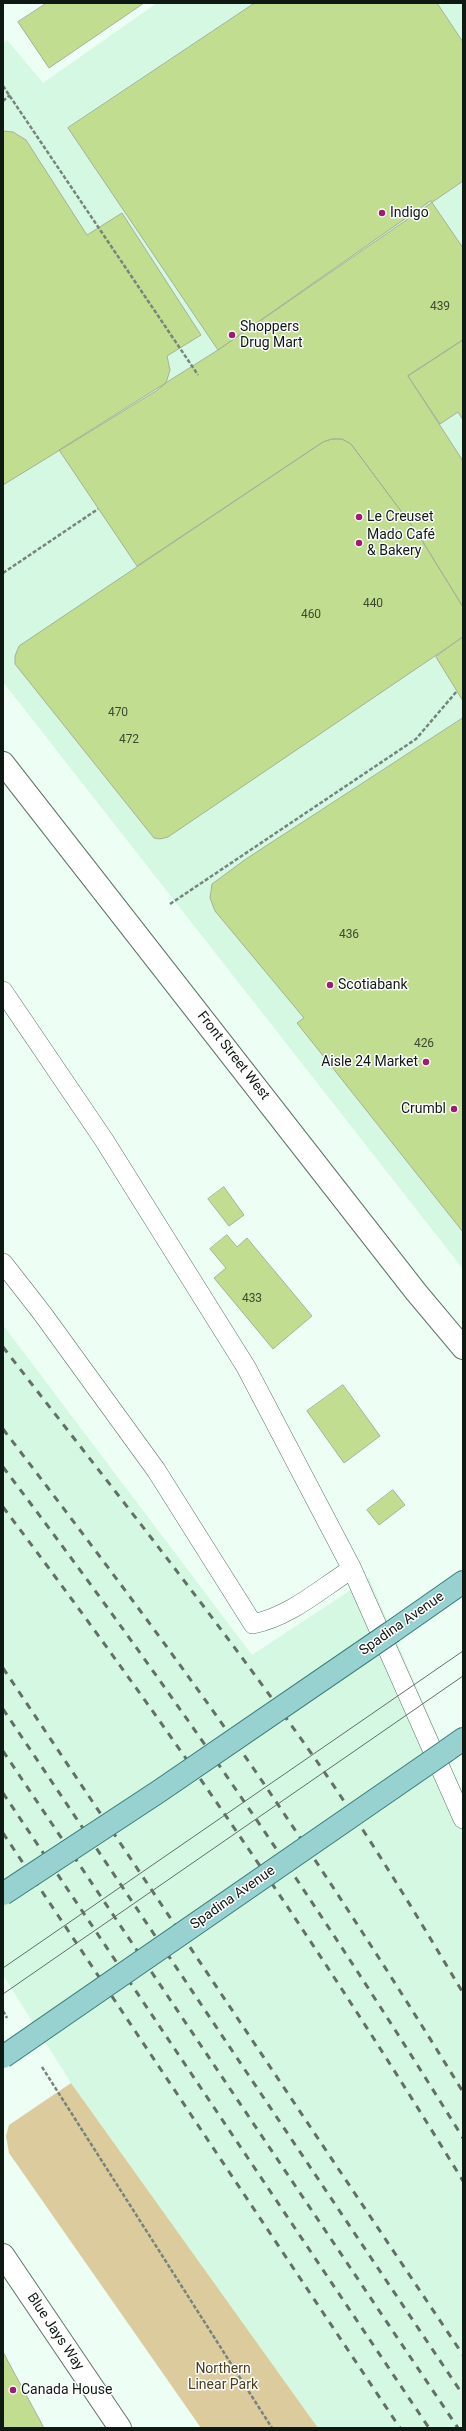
<!DOCTYPE html>
<html>
<head>
<meta charset="utf-8">
<style>
  body { margin:0 }
  #map { position:relative; width:466px; height:2431px; overflow:hidden; background:#edfef4; font-family:Roboto,sans-serif }
  canvas { display:block }
  .frame { position:absolute; inset:0; border:4px solid #0f1914; pointer-events:none }
</style>
</head>
<body>
<div id="map">
<canvas width="466" height="2431"></canvas>
<div class="frame"></div>
</div>
<script>
const context = document.querySelector('canvas').getContext('2d');
context.lineJoin = 'round';
function fill(path, color) {
  context.fillStyle = color;
  context.fill(path, 'evenodd');
}
function trace(path, color, width, dash) {
  context.strokeStyle = color;
  context.lineWidth = width;
  context.lineCap = dash ? 'butt' : 'round';
  context.setLineDash(dash || []);
  context.stroke(path);
}
function drawText(font, color, halo, rows, align = 'center') {
  context.font = font + ' Roboto,sans-serif';
  context.lineWidth = 3;
  context.setLineDash([]);
  context.textBaseline = 'middle';
  context.strokeStyle = halo;
  context.fillStyle = color;
  for (const [text, x, y, turn = 0] of rows) {
    context.save();
    context.translate(x, y);
    context.rotate((+turn || 0) * Math.PI / 180);
    context.textAlign = isNaN(turn) ? turn : align;
    if (halo) context.strokeText(text, 0, 0);
    context.fillText(text, 0, 0);
    context.restore();
  }
}
fill(new Path2D(`
  M157,3H463V1269L3,682V43L7,40L43,83Z
  M3,1325L252,1655L369,1578L463,1794V2428H318L71,2083L3,1975Z`), '#d4f8e2');
fill(new Path2D(`
  M71,2083L318,2428H201L9,2153L6,2136L9,2125Z`), '#dccb9c');
const building = new Path2D(`
  M47,3H144L49,68L18,22Z
  M255,3H437L463,42V181L218,350L68,128Z
  M3,131L13,132L26,140L87,235L122,213L201,335L167,356L170,370L166,383L156,391L3,485Z
  M431,201L463,248V340L408,376L463,461V607L418,534L351,444L342,439H332L323,442L137,566L59,450L218,350Z
  M463,340V420L458,412L440,424L408,376Z
  M332,439H342L351,444L418,534L463,607V637L168,837L160,839L154,838L15,664V656L19,646L323,442Z
  M463,637V701L436,657Z
  M463,718V1232L297,1023L304,1018L215,911L210,898L212,884L246,859Z
  M224,1187L244,1215L229,1226L208,1199Z
  M227,1235L237,1247L247,1238L312,1316L273,1349L214,1278L226,1268L210,1249Z
  M343,1385L380,1436L344,1463L307,1411Z
  M393,1490L405,1505L379,1525L367,1510Z
  M3,2352L44,2428H3Z`);
fill(building, '#c1dd90');
trace(building, '#a7b197', 1);
const service = new Path2D(`
  M3,991L104,1140L246,1367L352,1569L463,1819
  M3,1263L42,1313L156,1470L253,1624C291,1616 320,1589 352,1569`);
const tertiary = new Path2D(`
  M3,2255L120,2428`);
const secondary = new Path2D(`
  M3,763L416,1292L463,1348`);
const primary = new Path2D(`
  M393,1631L463,1582
  M446,1751L463,1739`);
trace(service, '#5c7667', 20);
trace(tertiary, '#5c7667', 24);
trace(secondary, '#5c7667', 24);
trace(primary, '#3b7c79', 24);
trace(new Path2D(`
  M3,86L198,375
  M3,101L10,95
  M3,573L98,509
  M170,904L416,739L457,691
  M3,2011L7,2018
  M42,2067L272,2428`), '#77847d', 2.5, [4, 2]);
trace(service, '#fff', 19);
trace(tertiary, '#fff', 22);
trace(secondary, '#fff', 22);
trace(primary, '#97d1d0', 22);
trace(new Path2D(`
  M3,1968L463,1651
  M3,1994L463,1676`), '#636f68', 1);
trace(new Path2D(`
  M3,1347C109,1484 217,1619 316,1760C369,1836 416,1914 463,1993
  M3,1429C91,1544 178,1659 260,1778C330,1881 398,1986 463,2092
  M3,1467C167,1683 320,1907 463,2138
  M3,1507C167,1724 321,1949 463,2181
  M3,1668L463,2355
  M3,1709L463,2395
  M3,1751L458,2428
  M3,1793L429,2428
  M3,1833L400,2428`), '#636f68', 3, [7, 7]);
const primaryBridge = new Path2D(`
  M3,1894L158,1792L393,1631
  M3,2057L446,1751`);
trace(primaryBridge, '#3b7c79', 24, []);
trace(primaryBridge, '#97d1d0', 22);
for (const [x, y, r, color] of [
  [382,213,4,"#9e1d70"],
  [232,335,4,"#9e1d70"],
  [359,517,4,"#9e1d70"],
  [359,543,4,"#9e1d70"],
  [330,985,4,"#9e1d70"],
  [426,1062,4,"#9e1d70"],
  [454,1109,4,"#9e1d70"],
  [13,2390,4,"#9e1d70"]
]) {
  const dot = new Path2D();
  dot.arc(x, y, r, 0, 2 * Math.PI);
  context.fillStyle = color;
  context.fill(dot);
  trace(dot, '#fff', 1.5);
}
drawText('12px', '#3c4a33', null, [
  ["439",440,307],
  ["440",373,604],
  ["460",311,615],
  ["470",118,713],
  ["472",129,740],
  ["436",349,935],
  ["426",424,1044],
  ["433",252,1299]
]);
drawText('14px', '#0f1914', '#fff', [
  ["Indigo",390,213],
  ["Shoppers",240,327],
  ["Drug Mart",240,343],
  ["Le Creuset",367,517],
  ["Mado Café",367,535],
  ["& Bakery",367,551],
  ["Scotiabank",338,985],
  ["Aisle 24 Market",418,1062,"right"],
  ["Crumbl",446,1109,"right"],
  ["Canada House",21,2390]
], 'left');
drawText('14px', '#0f1914', '#fff', [
  ["Front Street West",233,1056,52],
  ["Spadina Avenue",402,1624,-35],
  ["Spadina Avenue",233,1898,-35],
  ["Blue Jays Way",55,2332,56]
]);
drawText('14px', '#4a3e1b', '#fff', [
  ["Northern",223,2369],
  ["Linear Park",223,2385]
]);
</script>
</body>
</html>
